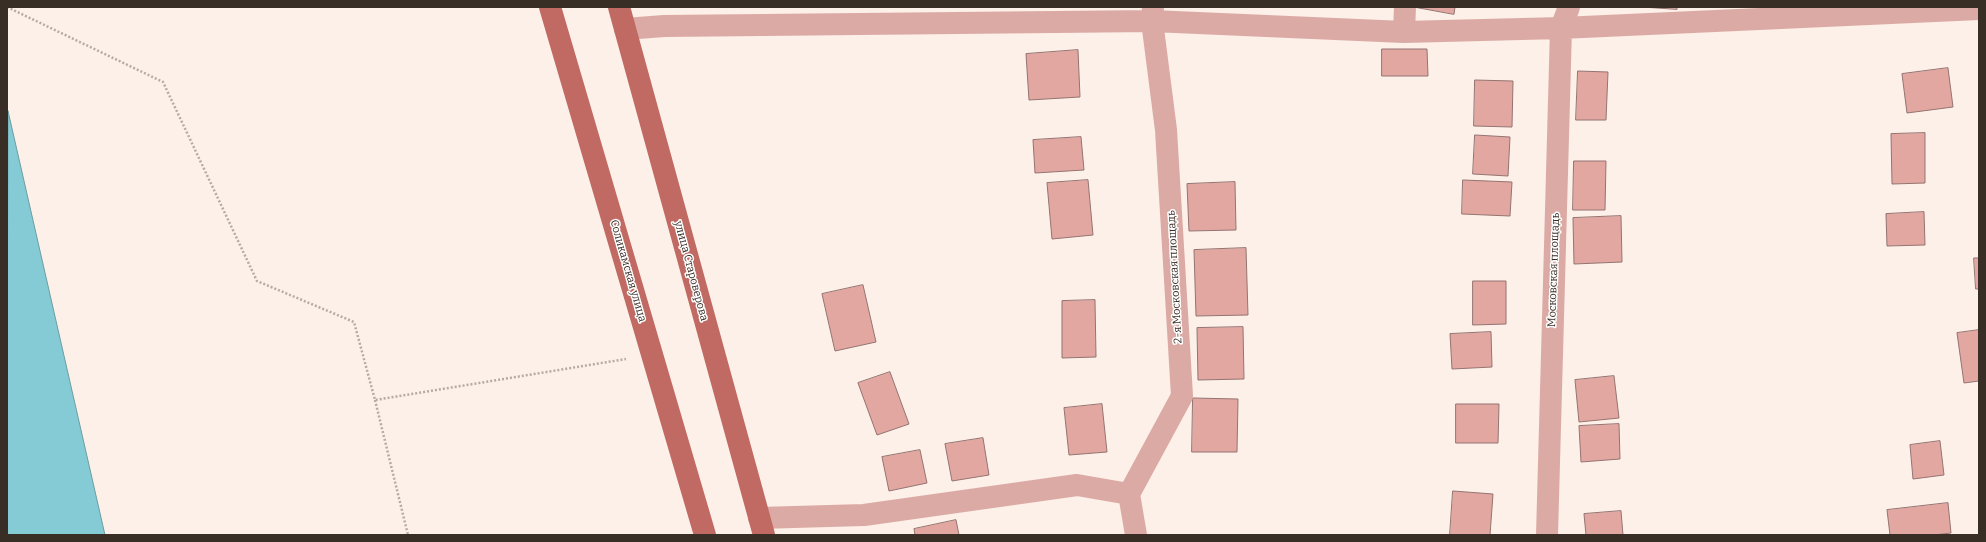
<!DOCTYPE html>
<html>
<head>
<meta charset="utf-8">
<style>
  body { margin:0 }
  #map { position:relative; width:1986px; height:542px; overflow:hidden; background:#fcf0e8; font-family:Bitter,serif }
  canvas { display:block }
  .frame { position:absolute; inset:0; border:8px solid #382e25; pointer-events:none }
</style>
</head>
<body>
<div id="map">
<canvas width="1986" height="542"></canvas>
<div class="frame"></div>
</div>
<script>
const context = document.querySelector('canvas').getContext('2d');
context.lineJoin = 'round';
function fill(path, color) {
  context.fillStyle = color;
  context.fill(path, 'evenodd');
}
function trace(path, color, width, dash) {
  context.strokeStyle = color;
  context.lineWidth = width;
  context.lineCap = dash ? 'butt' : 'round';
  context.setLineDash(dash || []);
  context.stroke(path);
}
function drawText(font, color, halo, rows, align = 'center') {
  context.font = font + ' Bitter,serif';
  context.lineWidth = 3;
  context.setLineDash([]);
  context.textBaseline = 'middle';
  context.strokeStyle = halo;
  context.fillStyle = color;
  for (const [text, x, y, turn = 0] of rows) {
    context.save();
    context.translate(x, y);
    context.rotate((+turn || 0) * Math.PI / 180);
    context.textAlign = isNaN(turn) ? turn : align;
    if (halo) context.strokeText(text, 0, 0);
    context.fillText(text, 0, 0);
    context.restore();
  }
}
const water = new Path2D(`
  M8,111L105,535H7Z`);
fill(water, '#84cbd5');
trace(water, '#6d9ca0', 1);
const building = new Path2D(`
  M1414,7H1455L1454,14Z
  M1643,7H1677V9Z
  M1382,49H1427L1428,76H1382Z
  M1078,50L1080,97L1029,100L1026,54Z
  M1948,68L1953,107L1907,113L1902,74Z
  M1578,71L1608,72L1606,120H1576Z
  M1475,80L1513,81L1512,127L1474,126Z
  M1925,133V183L1892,184L1891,134Z
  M1475,135L1510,137L1508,176L1473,174Z
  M1081,137L1084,170L1035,173L1033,140Z
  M1574,161H1606L1605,210H1573Z
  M1088,180L1093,235L1052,239L1047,183Z
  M1463,180L1512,182L1510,216L1462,214Z
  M1235,182L1236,230L1189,231L1187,184Z
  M1924,212L1925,245L1887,246L1886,214Z
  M1621,216L1622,262L1574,264L1573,218Z
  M1246,248L1248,315L1196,316L1194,250Z
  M1974,258H1979V289H1976Z
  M1473,281H1506V324L1473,325Z
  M863,285L876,342L835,351L822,294Z
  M1095,300L1096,357L1062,358V301Z
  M1243,327L1244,379L1198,380L1197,328Z
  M1979,330V381L1964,383L1957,333Z
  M1491,332L1492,367L1452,369L1450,334Z
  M890,372L909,424L877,435L858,383Z
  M1614,376L1619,418L1579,422L1575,380Z
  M1193,398L1238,399L1237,452H1192Z
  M1102,404L1107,452L1069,455L1064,408Z
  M1456,404H1499L1498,443H1456Z
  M1619,424L1620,459L1581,462L1579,426Z
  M983,438L989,475L952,481L945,444Z
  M1940,441L1944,475L1913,479L1910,445Z
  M920,450L927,483L889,491L882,457Z
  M1453,491L1493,494L1490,535H1450Z
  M1948,503L1951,533L1934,535H1890L1887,510Z
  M1621,511L1623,535H1586L1584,514Z
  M956,520L959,535H915L914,529Z`);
fill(building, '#e3a7a1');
trace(building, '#947370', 1);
trace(new Path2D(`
  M7,7L163,82L257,281L354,322L375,400L626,359
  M375,400L408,535`), '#b6aaa2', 2.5, [2, 2]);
trace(new Path2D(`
  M625,29L664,26L1152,21L1404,32L1561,28L1979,9
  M1404,32L1405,7
  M759,518L864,515L1077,485L1129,494
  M1136,535L1129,494L1182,396L1166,130L1152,21L1153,7
  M1547,535L1561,28L1569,7`), '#dcaaa5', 22);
trace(new Path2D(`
  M550,7L705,535
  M619,7L764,535`), '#c16a64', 22);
drawText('11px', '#382e25', '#fff', [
  ["Московская площадь",1554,270,-88],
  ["Соликамская улица",628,271,74],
  ["улица Староверова",691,271,75],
  ["2-я Московская площадь",1175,277,-93]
]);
</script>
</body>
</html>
